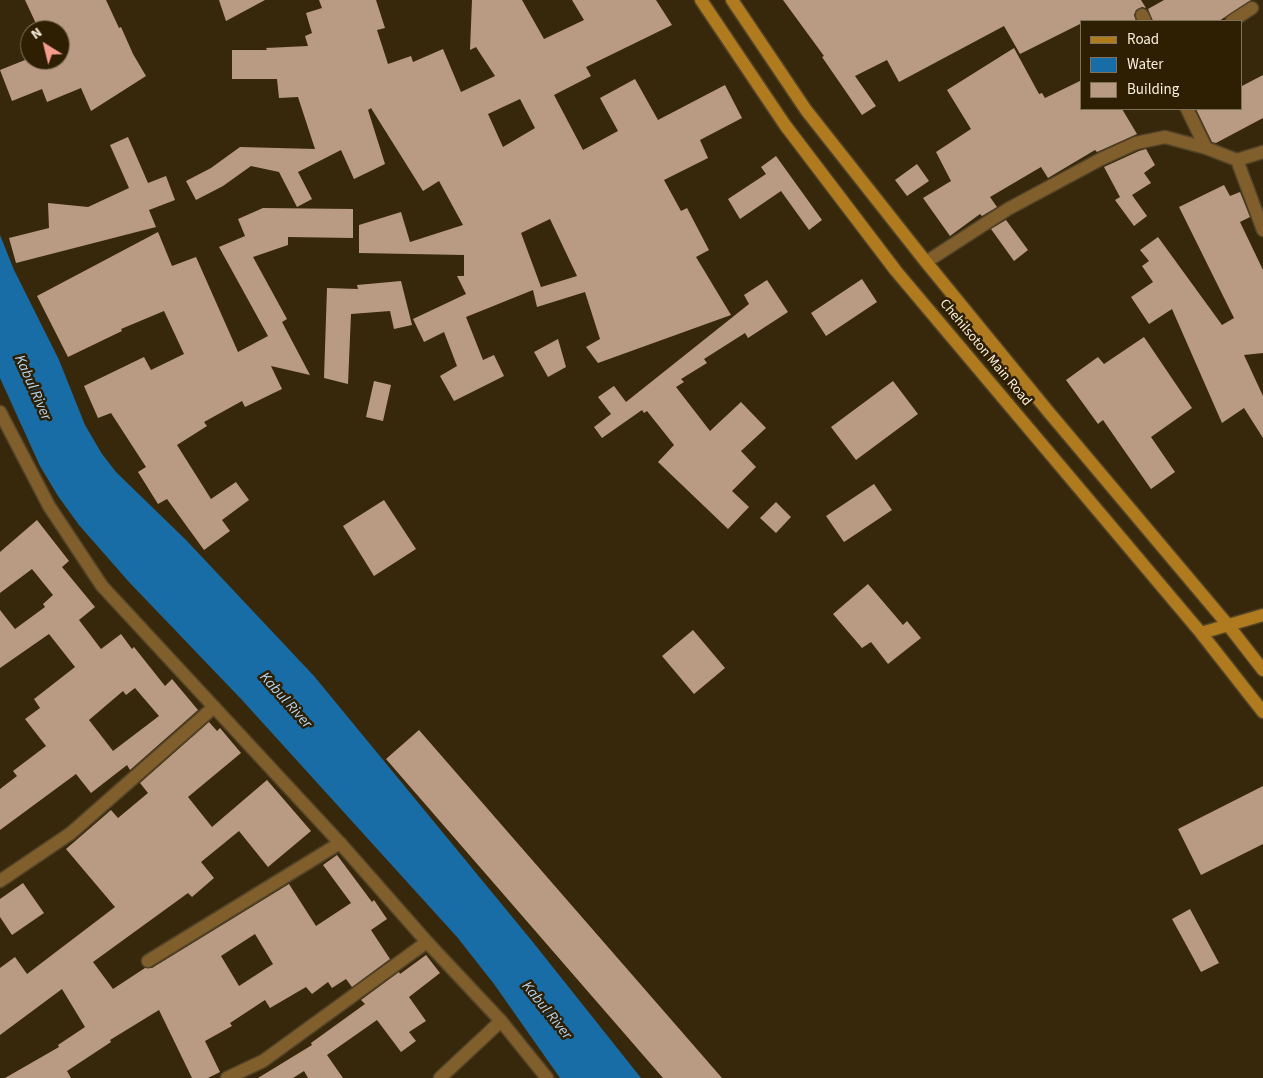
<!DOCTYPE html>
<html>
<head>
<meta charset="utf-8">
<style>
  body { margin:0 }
  #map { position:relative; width:1263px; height:1078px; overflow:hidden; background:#38280b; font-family:"Source Sans 3",sans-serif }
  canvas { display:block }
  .legend { position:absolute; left:1080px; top:20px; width:162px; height:90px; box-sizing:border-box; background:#2e1e02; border:1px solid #7f725a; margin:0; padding:6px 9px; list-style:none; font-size:15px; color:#f9efde }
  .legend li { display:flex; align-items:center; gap:10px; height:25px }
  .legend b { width:25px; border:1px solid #7f725a }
  .north { position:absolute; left:20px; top:20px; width:50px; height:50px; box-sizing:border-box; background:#2e1e02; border:1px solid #7f725a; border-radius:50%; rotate:324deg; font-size:14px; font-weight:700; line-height:20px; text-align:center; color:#f9efde }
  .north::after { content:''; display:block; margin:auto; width:18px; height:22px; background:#f49d8c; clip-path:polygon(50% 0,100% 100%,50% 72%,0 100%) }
</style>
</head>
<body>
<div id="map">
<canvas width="1263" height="1078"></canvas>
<ul class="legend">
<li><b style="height:6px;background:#b07b1e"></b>Road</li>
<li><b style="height:14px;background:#196da6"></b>Water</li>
<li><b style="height:14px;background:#b99b83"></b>Building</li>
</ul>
<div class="north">N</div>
</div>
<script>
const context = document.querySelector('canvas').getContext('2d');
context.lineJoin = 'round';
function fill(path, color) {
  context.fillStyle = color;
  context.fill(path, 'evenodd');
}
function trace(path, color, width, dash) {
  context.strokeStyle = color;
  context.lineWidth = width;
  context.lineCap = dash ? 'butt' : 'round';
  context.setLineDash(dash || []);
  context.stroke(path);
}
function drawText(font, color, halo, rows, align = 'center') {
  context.font = font + ' "Source Sans 3",sans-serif';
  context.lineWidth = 5;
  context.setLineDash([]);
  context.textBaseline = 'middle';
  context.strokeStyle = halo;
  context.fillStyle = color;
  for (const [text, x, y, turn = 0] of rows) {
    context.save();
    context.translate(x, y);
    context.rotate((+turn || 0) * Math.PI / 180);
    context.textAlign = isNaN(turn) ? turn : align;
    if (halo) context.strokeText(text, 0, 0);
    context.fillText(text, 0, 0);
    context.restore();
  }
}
fill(new Path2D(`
  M0,235L14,270L59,360L85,425L102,454L116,472L186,540L314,676L532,941L641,1078H560L494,984L457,937L242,700L129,582L79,525L58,496L40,466L0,378Z`), '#196da6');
fill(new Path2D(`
  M25,0H106L119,28L121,27L133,54L146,76L91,111L81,88L47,102L42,89L12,101L0,70L30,58V60H60V30H39Z
  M219,0H265L226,21Z
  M319,0H376L385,28L377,30L388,64L411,56L413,62L443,49L461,92L495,76L476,47L470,50L472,0H522L544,39L584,20L572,0H656L672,25L586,67L591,76L554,95L583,150L618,131L600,98L635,79L658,120L725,85L742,118L700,140L708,158L664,180L681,211L687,208L709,250L696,257L731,315L598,363L586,347L600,339L585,292L537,307L533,290L466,317L483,360L494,355L504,376L454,401L440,376L457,366L444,332L424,342L413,319L466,294L457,276H464V255L359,253V225L401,212L410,242L463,225L439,181L423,191L371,108L368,110L385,164L354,179L341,150L298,172L312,199L297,207L279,172L251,166L223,186L196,200L186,181L211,168L240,147L315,149L298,97L279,98L277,79H232V50H267L266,48L308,46L305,36L312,33L306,13L322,8ZM520,99L535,128L503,147L488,114ZM550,219L577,276L538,288L541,287L521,233Z
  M783,0H1141L1146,8L1142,7L1136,10L1134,15L1136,21H1082V23L1020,54L1004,26L899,82L887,60L855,76L876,106L862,115L822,57L824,56Z
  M1164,0H1251L1219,21H1153L1148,9Z
  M1014,48L1039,94L1042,93L1045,98L1082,80V109H1122L1137,134L1097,152L1095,150L1048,178L1041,167L990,197L997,207L982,216L980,214L950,236L923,198L951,181L936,152L971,129L947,90Z
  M1263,75V118L1216,143L1212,142L1196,109H1242V86Z
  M128,137L148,183L166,176L175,200L149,210L156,227L16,263L9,238L49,228L48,203L88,207L129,188L110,145Z
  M1146,149L1155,165L1144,173L1151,183L1132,195L1147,216L1134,226L1115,200L1120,197L1104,167L1139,151Z
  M776,156L822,220L809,230L781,191L740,219L728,199L766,174L761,167Z
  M917,164L929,181L907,196L895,180Z
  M1224,185L1230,196L1240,192L1250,217L1240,222L1263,270V353L1244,355L1263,396V438L1244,408L1222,423L1172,309L1149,324L1131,297L1153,282L1142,266L1149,261L1140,250L1158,237L1222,325L1234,318L1179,207Z
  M263,208L353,209V238L288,237V245L253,257L287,319L282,322L310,375L271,366L282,389L245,407L242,401L204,422L207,426L177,445L211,499L236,482L249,500L222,520L230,531L204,550L167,499L158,504L138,472L146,467L111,413L98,418L84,386L144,357L151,370L184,354L164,311L121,329L122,331L68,357L37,296L158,232L172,266L196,257L238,352L268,336L219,247L245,236L238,219Z
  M1006,220L1028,250L1014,261L991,229Z
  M862,279L877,302L826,336L811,313Z
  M767,280L788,312L748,338L745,333L704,359L707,363L681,379L684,382L676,387L710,431L741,402L766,428L741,451L756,467L732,491L749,507L728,529L658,462L674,445L647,411L644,413L642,410L602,438L594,427L611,414L598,397L614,386L626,402L749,304L744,295Z
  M401,281L412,325L394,329L390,311L351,314L348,384L324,378L327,288L358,289L357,285Z
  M1144,337L1192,408L1151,437L1175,472L1151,489L1103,420L1098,424L1066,380L1098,357L1104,364Z
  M558,339L566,367L548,377L534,352Z
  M374,381L391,385L383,421L366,417Z
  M893,381L918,414L856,460L831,427Z
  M874,484L892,510L844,542L826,516Z
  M384,500L416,549L374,576L343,526Z
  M776,502L791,517L776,533L760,518Z
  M37,520L69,561L62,567L95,607L79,620L101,649L121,634L132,649L134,647L165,686L172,679L198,710L130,770L127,765L91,793L76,774L0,830V789L17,776L13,771L46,746L25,719L40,708L34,699L75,667L49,634L0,668V610L15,629L45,607L43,604L53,595L32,569L0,593V552ZM135,688L159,716L113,751L89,720L123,691L126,695Z
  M868,584L903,625L907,621L921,638L888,664L871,642L862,648L833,614Z
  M693,630L725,668L694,694L662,656Z
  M209,722L217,731L220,728L241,753L188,797L212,827L267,780L311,831L268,867L239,831L201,862L214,878L192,897L188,893L93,962L113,989L145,968H152L289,884L316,926L351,903L323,865L337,855L372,902L374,900L387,919L371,930L390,959L352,987L346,979L332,988L328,982L312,994L306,987L270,1008L265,1000L230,1023L232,1026L205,1041L220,1072L208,1078H192L159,1010L110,1040L111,1042L67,1071L71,1078H5L59,1047L58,1045L85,1027L62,989L0,1035V968L15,957L27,974L115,907L66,849L111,810L118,818L148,793L140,783ZM255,934L273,964L239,986L221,956Z
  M419,730L722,1078H663L386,759Z
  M1263,786V844L1201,875L1178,829Z
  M23,883L44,913L12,935L0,917V899Z
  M1190,909L1219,963L1201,972L1172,919Z
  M426,955L440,973L409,997L426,1021L409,1032L416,1041L401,1052L377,1020L327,1055L343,1078H308L304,1071L293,1078H258L312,1045L311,1043L365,1004L361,1000L399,972L400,974Z`), '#b99b83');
const minor = new Path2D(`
  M1142,15L1145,21
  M1232,21L1252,8
  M1187,109L1206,148
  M1237,160L1263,230
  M926,262L1008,209L1101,159L1136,143L1165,137L1206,148L1237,160L1263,152
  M0,881L71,833L214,707
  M148,961L340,843
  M227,1078L263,1061L427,942
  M440,1078L501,1021`);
const tertiary = new Path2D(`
  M0,412L49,506L102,586L340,843L427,942L501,1021L547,1078`);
const secondary = new Path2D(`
  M701,0L785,125L896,271L1201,633L1263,712
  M732,0L806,110L926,262L1047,410L1228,625L1263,670
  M1201,633L1263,615`);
trace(minor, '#534429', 15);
trace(tertiary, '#534429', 15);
trace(secondary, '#534429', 15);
trace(minor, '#805f2c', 12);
trace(tertiary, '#805f2c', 12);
trace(secondary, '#b07b1e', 12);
drawText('14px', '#f9efde', '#2e1e02', [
  ["Chehilsoton Main Road",985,353,50]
]);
drawText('italic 15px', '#b1d5f5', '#2e1e02', [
  ["Kabul River",32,388,66],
  ["Kabul River",285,701,48],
  ["Kabul River",546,1011,51]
]);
</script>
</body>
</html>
